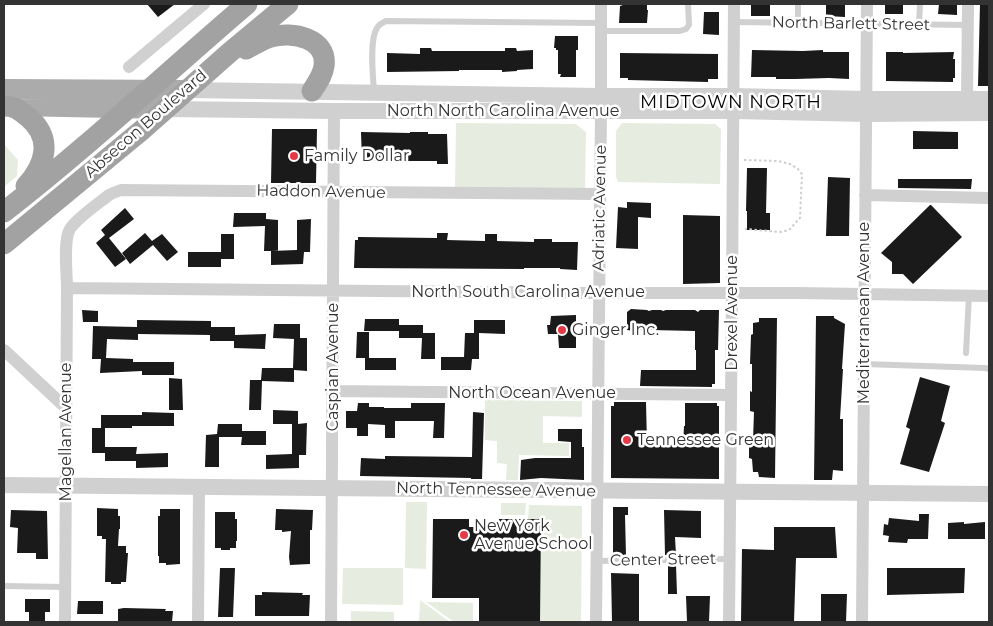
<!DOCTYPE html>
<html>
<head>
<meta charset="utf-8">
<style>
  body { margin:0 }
  #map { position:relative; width:993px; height:626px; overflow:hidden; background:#fff; font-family:Montserrat,sans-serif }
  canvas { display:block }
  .frame { position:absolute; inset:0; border:5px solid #333; pointer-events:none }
</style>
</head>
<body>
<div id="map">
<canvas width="993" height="626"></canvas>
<div class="frame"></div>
</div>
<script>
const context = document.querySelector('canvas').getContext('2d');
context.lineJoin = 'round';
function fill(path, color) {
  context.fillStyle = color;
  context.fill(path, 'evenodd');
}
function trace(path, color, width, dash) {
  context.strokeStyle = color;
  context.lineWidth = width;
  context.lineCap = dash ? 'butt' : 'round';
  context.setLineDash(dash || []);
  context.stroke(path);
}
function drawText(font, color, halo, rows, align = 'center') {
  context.font = font + ' Montserrat,sans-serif';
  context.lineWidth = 5;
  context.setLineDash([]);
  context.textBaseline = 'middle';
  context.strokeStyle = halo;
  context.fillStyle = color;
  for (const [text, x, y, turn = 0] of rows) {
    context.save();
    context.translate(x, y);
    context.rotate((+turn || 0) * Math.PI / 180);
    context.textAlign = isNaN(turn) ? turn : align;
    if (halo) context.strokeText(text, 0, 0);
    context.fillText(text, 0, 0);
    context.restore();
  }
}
fill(new Path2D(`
  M456,123L576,124L586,132L585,190L455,188Z
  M622,123L715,124L721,129L720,184L618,182L616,177V131Z
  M4,144L18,160L17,176L4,187Z
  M485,400L582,401V417L543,416V443H569V456L519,455L518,480H506L507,464L497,463V441L485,440Z
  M406,502H427L426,569L405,568Z
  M501,503H526L525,515H501Z
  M529,505L582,506L581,622H539L541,519H528Z
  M343,568H403V605L342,604Z
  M420,600L450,622H419Z
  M426,602L473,603V622H454Z
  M351,611L394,612V622H351Z`), '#e6ecdf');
fill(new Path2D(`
  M147,4H175L158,17Z
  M751,4H770V16H751Z
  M826,4H845V17L826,16Z
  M885,4H903V14H885Z
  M939,4H957V15L938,14Z
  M980,4H989V86H978Z
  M623,5H647V10H648L647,23H619L620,6Z
  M704,12H719V35L703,34Z
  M555,36H578V50H576V77H560L561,74H558V50H556V48H554Z
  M420,48H431L432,51H505V48H516L517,51L533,50V69L517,70V71L502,72V70H459V71L387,72V53L420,54Z
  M752,50L803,51L823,50V52H849V79L829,78L795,79H776V77H751Z
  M886,52H903V53L954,52L953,59H955V78H953V82L886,81Z
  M620,53L718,54V79H708V82L628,80V78H620Z
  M272,129H317L316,183H271Z
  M913,131L958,132V149H913Z
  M361,132L410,133V132H428V134H447L448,164H437V161H362Z
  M747,168H767L766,213H770V230H747V211H746Z
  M828,177L850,178L849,236H826Z
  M898,179H972L971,189L898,188Z
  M627,202L651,203V218L638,217V249L616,248L618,207L627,208Z
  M930,205H931L962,237L913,284L903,274H892V262L881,253Z
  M125,208L134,219L109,238L126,259L115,267L96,243L105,235L101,230Z
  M234,213H266V219L278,220V251H264L265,226L233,227Z
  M683,215L720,216V283L683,284Z
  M311,219L310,252H304L303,264L271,265V251L297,250V220Z
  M145,233L152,241L162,234L178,252L167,261L153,245L130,264L122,253Z
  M437,233H448L447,240L485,241V234H497V241L534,242V239H552V242H578L577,270L560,269V268H524V269L354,268L355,240H358V237L437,238Z
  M221,234H234V259H221V267H188V252H221Z
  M631,309L647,310L649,311L652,310H661L663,311L666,310H695L698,312L700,310H719L718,350H715V384H712V387L640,386L641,370H696V350H695V331L651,330V329L634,331L627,330V312Z
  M82,310L98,311V322H83Z
  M576,315V348H559L558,334H548L547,325H550L551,316Z
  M816,316H834V318L845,324L842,369H843L840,419H843V471L833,470L832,480H814Z
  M759,318H777L775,478L759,477L758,472H753L752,459L749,458V440H753L754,412L750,411V391L752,392V364H750L751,335L753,334V323L759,322Z
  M365,319H399V325H423V333H435V359H421L422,338H399V331H364Z
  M137,320L211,321V327H235V335L266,334L265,349L234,348V341H210V335L138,334V340L107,339L106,358L133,359V362H174V375H142V371L100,373L101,359H92L93,326L137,327Z
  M474,320H505V334L479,333V359H472L471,370H441V357H464L465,333H474Z
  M274,324H300V338H307V371L294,370V382L262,381L261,410H249L250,380H261L262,368H293L294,339L273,338Z
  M357,332H369V358H396V370H365V358H356Z
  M920,377L950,386L941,421L945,423L929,472L900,464L910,429L906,427Z
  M169,378L182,379L183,410H169Z
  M614,402H646L647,445H683L684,426H685V403H717V406H719V479L611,478V406H614Z
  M358,403H369V407H384V408H411V403H445L444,438H433L434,421H395V438H385V425L368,424V436H357V428H346V411H357Z
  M273,410L298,411V424L307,423L306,455H299V468L266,469V455L292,454V424H273Z
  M142,412L174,413V426H132V428H105V447H137L136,454L168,453V467L136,468V459V461H105V453H92V428H101V415H142Z
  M473,412L484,413L482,479H471V478L360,476L361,458L385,459V456L472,457Z
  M218,424H242V431H266V445H241L242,437H219V467H205L206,435L217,434Z
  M558,429H582V447H584V480L541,478L520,480L521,460L535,458H571V442L558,441Z
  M613,507H628V515H625L626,556H613Z
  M97,508L118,509V516H120V529H119L118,546H126V553H128L126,582H121V584H111V582H105L106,539H102V536H97Z
  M160,509H180V564L166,565V563H159V556H158V516H160Z
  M276,509L313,510L312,530H310V564L290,565L289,557L291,531L282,532V530H275Z
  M11,510L47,511L48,559H36V553H17L18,528L10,527Z
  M664,510L701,511V538L675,537L676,555H665Z
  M215,512H235V519H237V541H236V548H230V550H221V548H215Z
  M919,514H929L928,539H908L907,543L888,542L889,536L883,535L884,524L888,525L889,518L919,521Z
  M433,519H469V527H499V519H541L540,622H479V598H432Z
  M964,522V524L985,522V539H948V523Z
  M774,527H835L837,558H796L794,622H741L742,549L774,550Z
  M668,565H676L677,594H668Z
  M220,568H235L233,617H218Z
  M887,568H965L964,593L887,595Z
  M611,573L639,574V622H612Z
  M262,592L303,593L302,595H310L309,616H255V595H262Z
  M821,594H847L846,622H821Z
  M686,596H710L709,622H687Z
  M25,599H50V612H45V622H29V612H25Z
  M78,601H103V614H77Z
  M124,608L166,609L165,611H173L172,622H118V609Z`), '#1a1a1a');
trace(new Path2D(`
  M744,160L778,161L790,164L797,168L802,174L800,218L789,230L781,232L745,229`), '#cdcdcd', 2, [2.5, 2.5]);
trace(new Path2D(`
  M733,22L968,25
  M798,23V4
  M919,24L920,4
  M601,31H680L686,29L689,25L688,4
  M374,91C373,76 369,40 377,28C379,24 382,23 386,21L601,23
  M966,353L969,295
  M864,364L985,368L989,369
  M597,561L729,559
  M4,586L65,587`), '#d0d0d0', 6);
trace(new Path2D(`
  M129,67L204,4
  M967,99L968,4
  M865,195L989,198
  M67,288L586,293H798L989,296
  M4,350L66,408
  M333,391L731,395
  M65,622L67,288C67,273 63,240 70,229C76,219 99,203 109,195L113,193L121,190L600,194
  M198,622L199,487
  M331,622L334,111
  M596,622L601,111V4
  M729,622L732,293L734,4
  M862,622L867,4`), '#d0d0d0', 12);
trace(new Path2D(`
  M187,90L601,96H733L866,99H989
  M166,109L334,111H734L866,114L989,113
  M4,485L320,488L989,494`), '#d0d0d0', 16);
trace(new Path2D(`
  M4,89L187,90
  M14,106L166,109`), '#ababab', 20);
trace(new Path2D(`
  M246,49C254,45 263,39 271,37C292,31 328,38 324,66C323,75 317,83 312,91
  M4,106C15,106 19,110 28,117C53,138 46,164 26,186
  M4,212C88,147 166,73 247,4
  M4,244L142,130L229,53L288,4`), '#a2a2a2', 21);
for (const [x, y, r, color] of [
  [294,156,5,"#e63946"],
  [562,330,5,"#e63946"],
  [627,440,5,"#e63946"],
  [464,535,5,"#e63946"]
]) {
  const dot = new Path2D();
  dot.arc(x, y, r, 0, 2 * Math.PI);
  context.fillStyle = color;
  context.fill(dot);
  trace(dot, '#fff', 2);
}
drawText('16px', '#333', '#fff', [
  ["North Barlett Street",851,24,1],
  ["North North Carolina Avenue",503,111],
  ["Absecon Boulevard",146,124,-41],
  ["Haddon Avenue",321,192,1],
  ["Adriatic Avenue",600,208,-89],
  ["North South Carolina Avenue",528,292],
  ["Drexel Avenue",732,313,-90],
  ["Mediterranean Avenue",864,313,-90],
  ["Caspian Avenue",333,367,-90],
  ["North Ocean Avenue",532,393],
  ["Magellan Avenue",66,432,-90],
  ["North Tennessee Avenue",496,490,1],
  ["Center Street",663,560,-1]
]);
drawText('16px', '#333', '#fff', [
  ["Family Dollar",304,156],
  ["Ginger Inc.",572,330],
  ["Tennessee Green",637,440],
  ["New York",474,526],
  ["Avenue School",474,544]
], 'left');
context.letterSpacing = '1px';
drawText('18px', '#000', '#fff', [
  ["MIDTOWN NORTH",731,103]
]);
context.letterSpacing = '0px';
</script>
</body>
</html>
